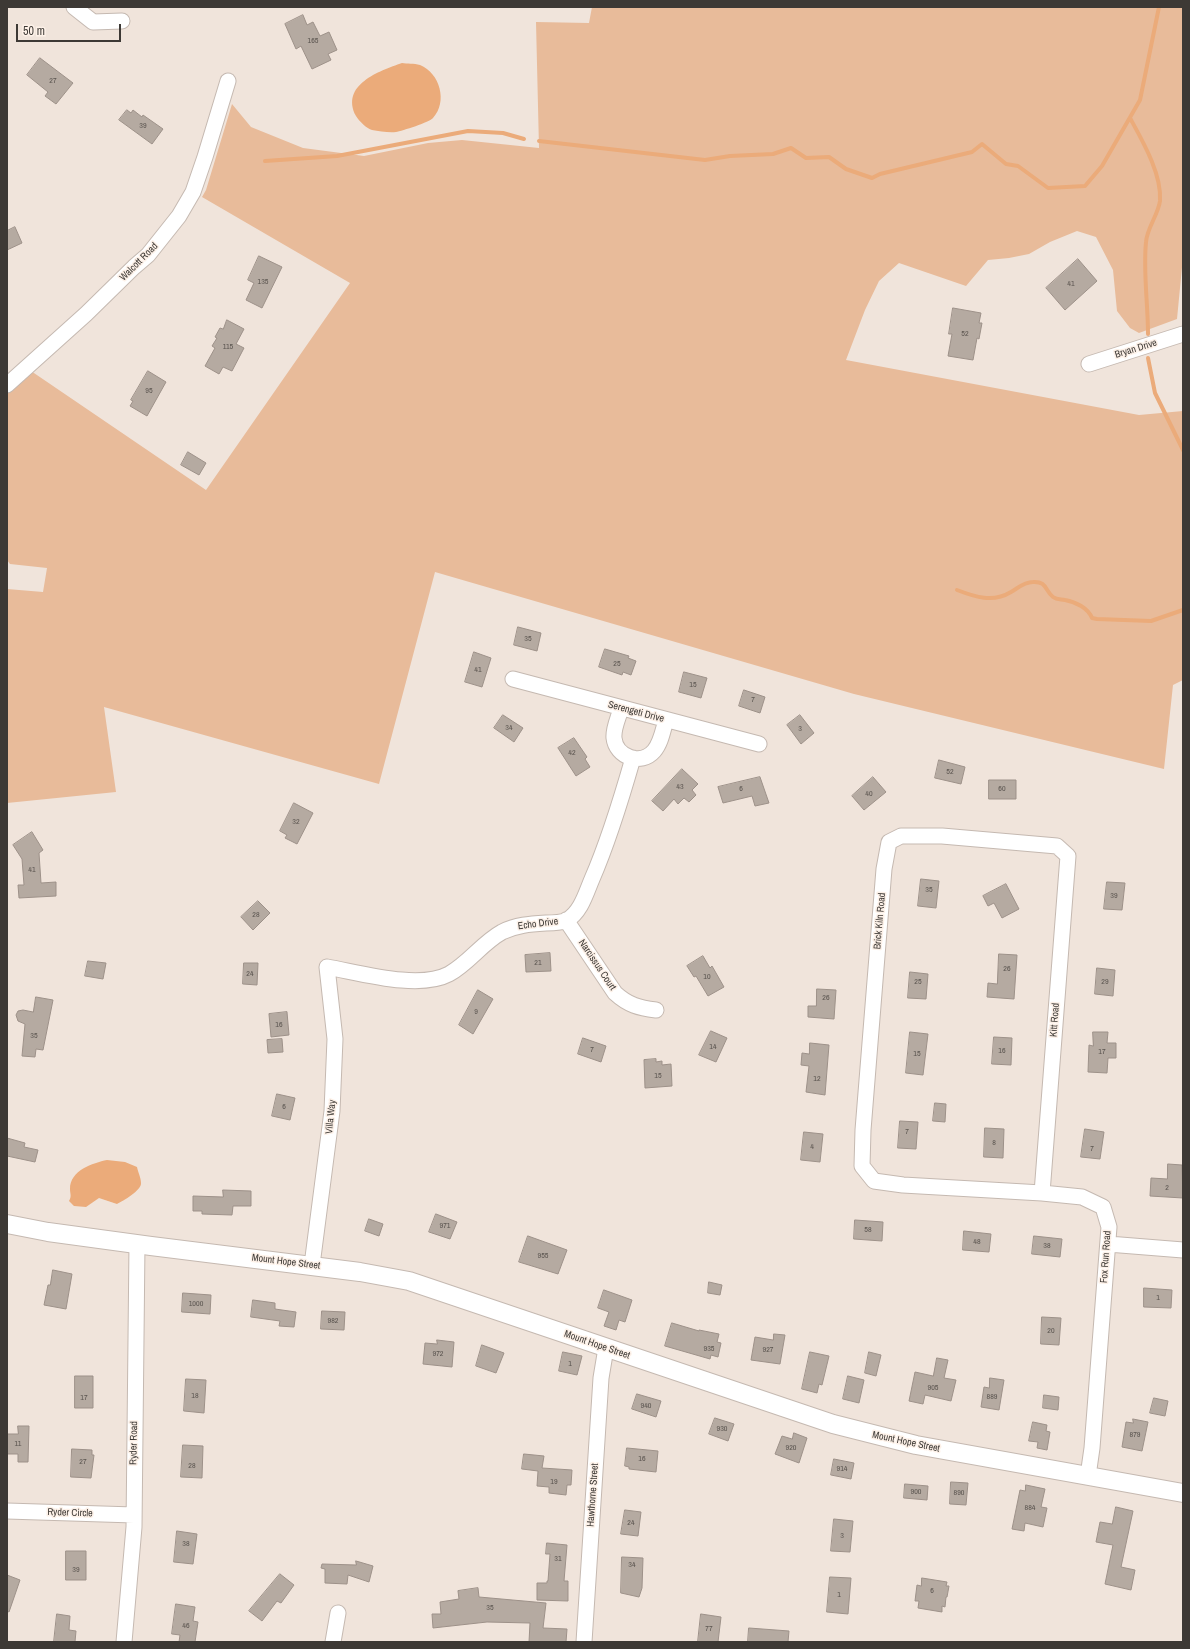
<!DOCTYPE html>
<html>
<head>
<meta charset="utf-8">
<style>
  body { margin:0 }
  #map { position:relative; width:1190px; height:1649px; overflow:hidden; background:#f0e4db; font-family:"Archivo Narrow",sans-serif }
  canvas { display:block }
  .frame { position:absolute; inset:0; border:8px solid #3d3935; pointer-events:none }
  .scale { position:absolute; left:16px; top:24px; width:105px; height:18px; box-sizing:border-box; border:2px solid #3d3935; border-top:0; padding-left:5px; font-size:12px; line-height:14px; white-space:nowrap; color:#3d3935; -webkit-text-stroke:3px #fdf1e8; paint-order:stroke }
</style>
</head>
<body>
<div id="map">
<canvas width="1190" height="1649"></canvas>
<div class="frame"></div>
<div class="scale">50 m</div>
</div>
<script>
const context = document.querySelector('canvas').getContext('2d');
context.lineJoin = 'round';
function fill(path, color) {
  context.fillStyle = color;
  context.fill(path, 'evenodd');
}
function trace(path, color, width, dash) {
  context.strokeStyle = color;
  context.lineWidth = width;
  context.lineCap = dash ? 'butt' : 'round';
  context.setLineDash(dash || []);
  context.stroke(path);
}
function drawText(font, color, halo, rows, align = 'center') {
  context.font = font + ' "Archivo Narrow",sans-serif';
  context.lineWidth = 3;
  context.setLineDash([]);
  context.textBaseline = 'middle';
  context.strokeStyle = halo;
  context.fillStyle = color;
  for (const [text, x, y, turn = 0] of rows) {
    context.save();
    context.translate(x, y);
    context.rotate((+turn || 0) * Math.PI / 180);
    context.textAlign = isNaN(turn) ? turn : align;
    if (halo) context.strokeText(text, 0, 0);
    context.fillText(text, 0, 0);
    context.restore();
  }
}
fill(new Path2D(`
  M592,7H1183V257L1177,319L1139,333L1130,328L1117,311L1113,270L1096,237L1077,231L1050,242L1029,254L1009,258L988,260L966,286L899,263L879,281L865,310L846,360L1139,415L1183,411V680L1173,685L1164,769L854,694L435,572L379,784L104,707L116,792L7,803V589L43,592L47,568L10,564L7,560V394L31,371L206,490L350,283L202,197L206,190L232,104L251,127L303,148L364,156L428,143L462,140L539,148L536,22L589,23Z`), '#e8bb9a');
fill(new Path2D(`
  M402,63C407,64 414,63 420,65C440,73 448,102 433,118C430,122 402,131 396,132C389,133 379,131 372,130C367,129 359,121 356,116C340,85 379,71 402,63Z
  M107,1160L125,1162L137,1167C138,1172 141,1178 141,1183C142,1190 123,1201 117,1204L99,1198L86,1207L74,1206L69,1201C72,1196 70,1194 70,1189C70,1170 93,1163 107,1160Z`), '#ebab7a');
trace(new Path2D(`
  M1130,118C1142,140 1162,174 1160,201C1158,215 1147,228 1146,242C1143,272 1148,303 1148,334
  M539,141L705,160L730,156L773,154L791,148L806,158L829,157L846,169L872,178L880,174L972,152L982,144L1006,164L1018,166L1048,188L1085,186L1102,166L1140,100L1159,7
  M265,161L337,156L468,131L503,133L524,139
  M1148,358L1155,393L1183,450
  M957,590C975,597 993,603 1011,592C1018,588 1024,582 1033,582C1047,581 1045,591 1053,597C1057,600 1061,599 1065,600C1076,602 1088,608 1092,618L1097,619L1151,621L1183,610`), '#ebab7a', 4);
const building = new Path2D(`
  M303,15L307,25L313,22L320,36L329,32L337,50L328,54L331,60L312,69L301,46L296,49L285,24Z
  M40,58L73,83L56,104L45,96L48,92L27,75Z
  M127,110L131,113L133,110L142,117L143,115L163,129L152,144L119,120Z
  M15,227L22,243L7,250V231Z
  M259,256L282,267L262,308L246,300L254,283L248,280Z
  M1078,259L1097,281L1065,310L1046,288Z
  M953,308L981,313L979,323H982L979,339L977,338L973,360L948,356L952,334H949Z
  M227,320L244,329L236,344L244,348L232,371L223,367L219,374L205,366L215,348L212,346L217,338L215,337L220,328L223,329Z
  M148,371L166,382L147,416L130,406L133,401L131,400Z
  M188,452L206,463L199,475L181,465Z
  M518,627L541,633L537,651L514,645Z
  M605,649L629,656L628,658L636,661L631,675L623,672L622,675L599,667Z
  M474,652L491,658L482,687L465,682Z
  M684,672L707,678L701,698L679,692Z
  M744,690L765,697L760,713L739,706Z
  M503,715L523,728L514,742L494,728Z
  M800,715L814,733L801,744L787,725Z
  M574,738L587,757L585,759L590,767L576,776L558,748Z
  M939,760L965,767L961,784L935,778Z
  M682,769L698,784L692,790L696,795L689,802L684,798L678,804L674,799L663,811L652,801Z
  M760,777L769,803L755,806L752,796L723,803L718,787Z
  M873,777L886,792L864,810L852,796Z
  M989,780H1016V799H989Z
  M294,803L313,813L297,844L285,838L287,835L280,831Z
  M32,832L43,850L39,853L41,883L56,882V896L19,898L18,885H24L22,859L13,845Z
  M921,879L939,881L936,908L918,906Z
  M1107,882L1125,883L1122,910L1104,909Z
  M1006,884L1019,909L1002,918L994,903L988,906L983,896Z
  M258,901L270,913L253,930L241,917Z
  M550,953L551,971L526,972L525,955Z
  M999,954L1017,955L1014,999L987,997L988,983L997,984Z
  M703,956L710,968L712,966L724,987L708,996L696,976L694,977L687,966Z
  M88,961L106,963L103,979L85,976Z
  M244,963H258L257,985L243,984Z
  M1097,968L1115,970L1113,996L1095,994Z
  M910,972L928,974L926,999L908,998Z
  M817,989L836,990L834,1019L808,1017V1006H816Z
  M478,990L493,999L473,1034L459,1025Z
  M36,997L53,1000L43,1050L36,1049L35,1057L22,1056L25,1024L18,1021L16,1015L18,1011L23,1010L33,1012Z
  M287,1012L289,1035L271,1037L269,1014Z
  M711,1031L727,1038L716,1062L699,1055Z
  M910,1032L928,1034L923,1075L906,1073Z
  M1093,1032H1108L1107,1043H1116V1058H1108L1107,1073L1088,1072L1089,1045L1093,1046Z
  M994,1037L1012,1038L1011,1065L992,1064Z
  M583,1038L606,1046L601,1062L578,1054Z
  M282,1039L283,1052L268,1053L267,1040Z
  M810,1043L829,1045L825,1095L806,1092L809,1066L801,1065L802,1053L809,1054Z
  M656,1059V1062L662,1061V1065L671,1064L672,1086L645,1088L644,1060Z
  M277,1094L295,1098L290,1120L272,1116Z
  M935,1103L946,1104L945,1122L933,1121Z
  M900,1121L918,1122L916,1149L898,1148Z
  M985,1128L1004,1129L1003,1158L984,1157Z
  M1085,1129L1104,1132L1100,1159L1081,1157Z
  M804,1132L823,1134L820,1162L801,1160Z
  M7,1138L25,1143L24,1147L38,1150L35,1162L7,1156Z
  M1168,1164L1182,1165L1183,1198L1150,1196L1151,1178L1167,1179Z
  M223,1190L251,1191V1206H233L232,1215L202,1214V1211H193V1196L223,1197Z
  M436,1214L457,1222L450,1239L429,1232Z
  M369,1219L383,1224L379,1236L365,1231Z
  M855,1220L883,1222L882,1241L854,1239Z
  M964,1231L991,1234L989,1252L963,1250Z
  M528,1236L567,1250L558,1274L519,1262Z
  M1034,1236L1062,1239L1060,1257L1032,1254Z
  M53,1270L72,1274L66,1309L44,1305L48,1285H50Z
  M709,1282L722,1285L720,1295L708,1293Z
  M1144,1288L1172,1290L1171,1308L1144,1307Z
  M604,1290L632,1300L625,1322L619,1320L616,1330L604,1326L609,1312L598,1308Z
  M183,1293L211,1295L210,1314L182,1312Z
  M253,1300L275,1303V1309L296,1312L294,1327L279,1326L280,1321L251,1317Z
  M322,1311L345,1312L344,1330L321,1329Z
  M1042,1317L1061,1318L1059,1345L1041,1344Z
  M672,1323L699,1331V1330L719,1334L717,1342L721,1343L718,1357L711,1355L710,1359L665,1346Z
  M774,1334L785,1335L780,1364L751,1360L755,1337L773,1340Z
  M437,1340L454,1342L452,1367L423,1364L425,1343L437,1344Z
  M482,1345L504,1353L496,1373L476,1366Z
  M563,1352L582,1356L577,1375L559,1371Z
  M810,1352L829,1356L822,1385L819,1384L817,1393L802,1389Z
  M869,1352L881,1355L876,1376L865,1373Z
  M937,1358L948,1360L944,1378L956,1380L951,1401L925,1395L923,1404L909,1401L915,1372L933,1376Z
  M75,1376H93V1408H75Z
  M848,1376L864,1380L859,1403L843,1399Z
  M990,1378L1004,1380L999,1410L981,1407L984,1387L989,1388Z
  M186,1379L206,1380L204,1413L184,1411Z
  M637,1394L661,1401L656,1417L632,1409Z
  M1044,1395L1059,1397L1058,1410L1043,1408Z
  M1154,1398L1168,1401L1165,1416L1150,1413Z
  M715,1418L734,1424L728,1441L709,1434Z
  M1133,1419L1148,1422L1142,1451L1122,1447L1126,1422L1133,1423Z
  M1033,1422L1047,1425L1046,1431L1050,1432L1047,1450L1037,1448L1038,1442L1029,1441Z
  M18,1426H29L28,1462H18V1454H7V1434H18Z
  M794,1433L807,1438L799,1463L775,1454L782,1436L792,1439Z
  M183,1445L203,1446L202,1478L181,1477Z
  M627,1448L658,1451L656,1472L629,1469V1467L625,1466Z
  M72,1449L92,1450V1455H94L91,1478L71,1477Z
  M524,1454L544,1456L542,1468L572,1470L571,1485H567L566,1495L549,1493V1487L537,1486L538,1471L522,1469Z
  M834,1459L854,1463L851,1479L831,1475Z
  M951,1482L968,1483L966,1505L950,1504Z
  M905,1484L928,1486L927,1500L904,1498Z
  M1026,1485L1045,1489L1041,1507L1047,1508L1043,1527L1025,1523L1024,1531L1012,1529L1020,1490L1025,1491Z
  M1116,1507L1133,1511L1121,1567L1135,1570L1131,1590L1105,1584L1113,1545L1096,1542L1100,1522L1112,1524Z
  M625,1510L641,1512L638,1536L621,1534Z
  M834,1519L853,1521L850,1552L831,1551Z
  M177,1531L197,1534L193,1564L174,1562Z
  M547,1543L567,1545L564,1581H568V1601L537,1600V1583H547V1581H548L550,1554H546Z
  M66,1551H86V1580H66Z
  M622,1557L643,1558L642,1588L639,1597L621,1593Z
  M356,1561L373,1566L369,1582L348,1575L347,1584L325,1583V1569L321,1568L322,1564L356,1565Z
  M280,1574L294,1585L281,1603L277,1601L262,1621L249,1611Z
  M7,1575L20,1580L9,1612L7,1611Z
  M830,1577L851,1578L848,1614L827,1612Z
  M922,1578L947,1582L946,1586H949L947,1597H946L945,1607L942,1606V1612L918,1608L919,1601H915L917,1585L921,1586Z
  M478,1588L479,1597L546,1603L543,1628L567,1629L566,1642H529L530,1623L487,1622L433,1628L432,1614H441L440,1602L459,1599L458,1591Z
  M176,1604L195,1607L193,1621L198,1622L195,1642H179L180,1635L172,1634Z
  M57,1614L70,1616L69,1630L76,1631L75,1642H54Z
  M701,1614L721,1617L718,1642H698Z
  M749,1628L789,1631L788,1642H748Z`);
fill(building, '#b5aaa1');
trace(building, '#9d9189', 1);
const minor = new Path2D(`
  M74,7L93,22L122,21
  M1089,364L1183,334
  M7,385L86,314L134,267L148,255L179,216L193,192L205,157L228,81
  M513,679L759,744
  M621,708C619,717 613,728 614,738C616,757 641,766 654,751C661,743 663,730 666,720
  M566,920L615,993C628,1005 639,1008 656,1010
  M1042,1193L1068,856L1057,846L942,836H901L889,842L884,869L863,1130L862,1166L874,1181L903,1185L1042,1193L1082,1197L1103,1207L1109,1227L1092,1448L1088,1476
  M1108,1244L1183,1250
  M312,1265L332,1111L335,1039L327,967C361,973 419,990 449,974C469,963 482,943 502,932C516,925 530,924 546,923C552,923 561,923 567,920C581,912 586,893 592,879C609,840 621,800 633,758
  M7,1511L134,1515
  M124,1642L134,1527L137,1244
  M333,1642L338,1613
  M584,1642L601,1378L606,1348`);
const tertiary = new Path2D(`
  M7,1224L48,1232L151,1246L360,1272L409,1281L833,1424L916,1445L1183,1493`);
trace(minor, '#c5b9b1', 17);
trace(tertiary, '#c5b9b1', 20);
trace(minor, '#fff', 15);
trace(tertiary, '#fff', 18);
drawText('8px', '#5b5550', null, [
  ["165",313,41],
  ["27",53,81],
  ["39",143,126],
  ["135",263,282],
  ["41",1071,284],
  ["52",965,334],
  ["115",228,347],
  ["95",149,391],
  ["35",528,639],
  ["25",617,664],
  ["41",478,670],
  ["15",693,685],
  ["7",753,700],
  ["34",509,728],
  ["3",800,729],
  ["42",572,753],
  ["52",950,772],
  ["43",680,787],
  ["6",741,789],
  ["60",1002,789],
  ["40",869,794],
  ["32",296,822],
  ["41",32,870],
  ["35",929,890],
  ["39",1114,896],
  ["28",256,915],
  ["21",538,963],
  ["26",1007,969],
  ["24",250,974],
  ["10",707,977],
  ["25",918,982],
  ["29",1105,982],
  ["26",826,998],
  ["9",476,1012],
  ["16",279,1025],
  ["35",34,1036],
  ["14",713,1047],
  ["7",592,1050],
  ["16",1002,1051],
  ["17",1102,1052],
  ["15",917,1054],
  ["15",658,1076],
  ["12",817,1079],
  ["6",284,1107],
  ["7",907,1132],
  ["8",994,1143],
  ["4",812,1147],
  ["7",1092,1149],
  ["2",1167,1188],
  ["971",445,1226],
  ["58",868,1230],
  ["48",977,1242],
  ["38",1047,1246],
  ["955",543,1256],
  ["1",1158,1298],
  ["1000",196,1304],
  ["982",333,1321],
  ["20",1051,1331],
  ["935",709,1349],
  ["927",768,1350],
  ["972",438,1354],
  ["1",570,1364],
  ["905",933,1388],
  ["18",195,1396],
  ["889",992,1397],
  ["17",84,1398],
  ["940",646,1406],
  ["930",722,1429],
  ["879",1135,1435],
  ["11",18,1444],
  ["920",791,1448],
  ["16",642,1459],
  ["27",83,1462],
  ["28",192,1466],
  ["914",842,1469],
  ["19",554,1482],
  ["900",916,1492],
  ["890",959,1493],
  ["884",1030,1508],
  ["24",631,1523],
  ["3",842,1536],
  ["38",186,1544],
  ["31",558,1559],
  ["34",632,1565],
  ["39",76,1570],
  ["6",932,1591],
  ["1",839,1595],
  ["35",490,1608],
  ["46",186,1626],
  ["77",709,1629]
]);
drawText('10px', '#3d3935', '#fdf1e8', [
  ["Walcott Road",139,262,-45],
  ["Bryan Drive",1136,349,-17],
  ["Serengeti Drive",636,712,15],
  ["Brick Kiln Road",880,921,-85],
  ["Echo Drive",538,924,-7],
  ["Narcissus Court",597,965,56],
  ["Kitt Road",1055,1020,-86],
  ["Villa Way",331,1117,-84],
  ["Fox Run Road",1106,1257,-86],
  ["Mount Hope Street",286,1262,7],
  ["Mount Hope Street",597,1345,19],
  ["Mount Hope Street",906,1442,12],
  ["Ryder Road",134,1443,-89],
  ["Hawthorne Street",593,1495,-86],
  ["Ryder Circle",70,1513,2]
]);
</script>
</body>
</html>
